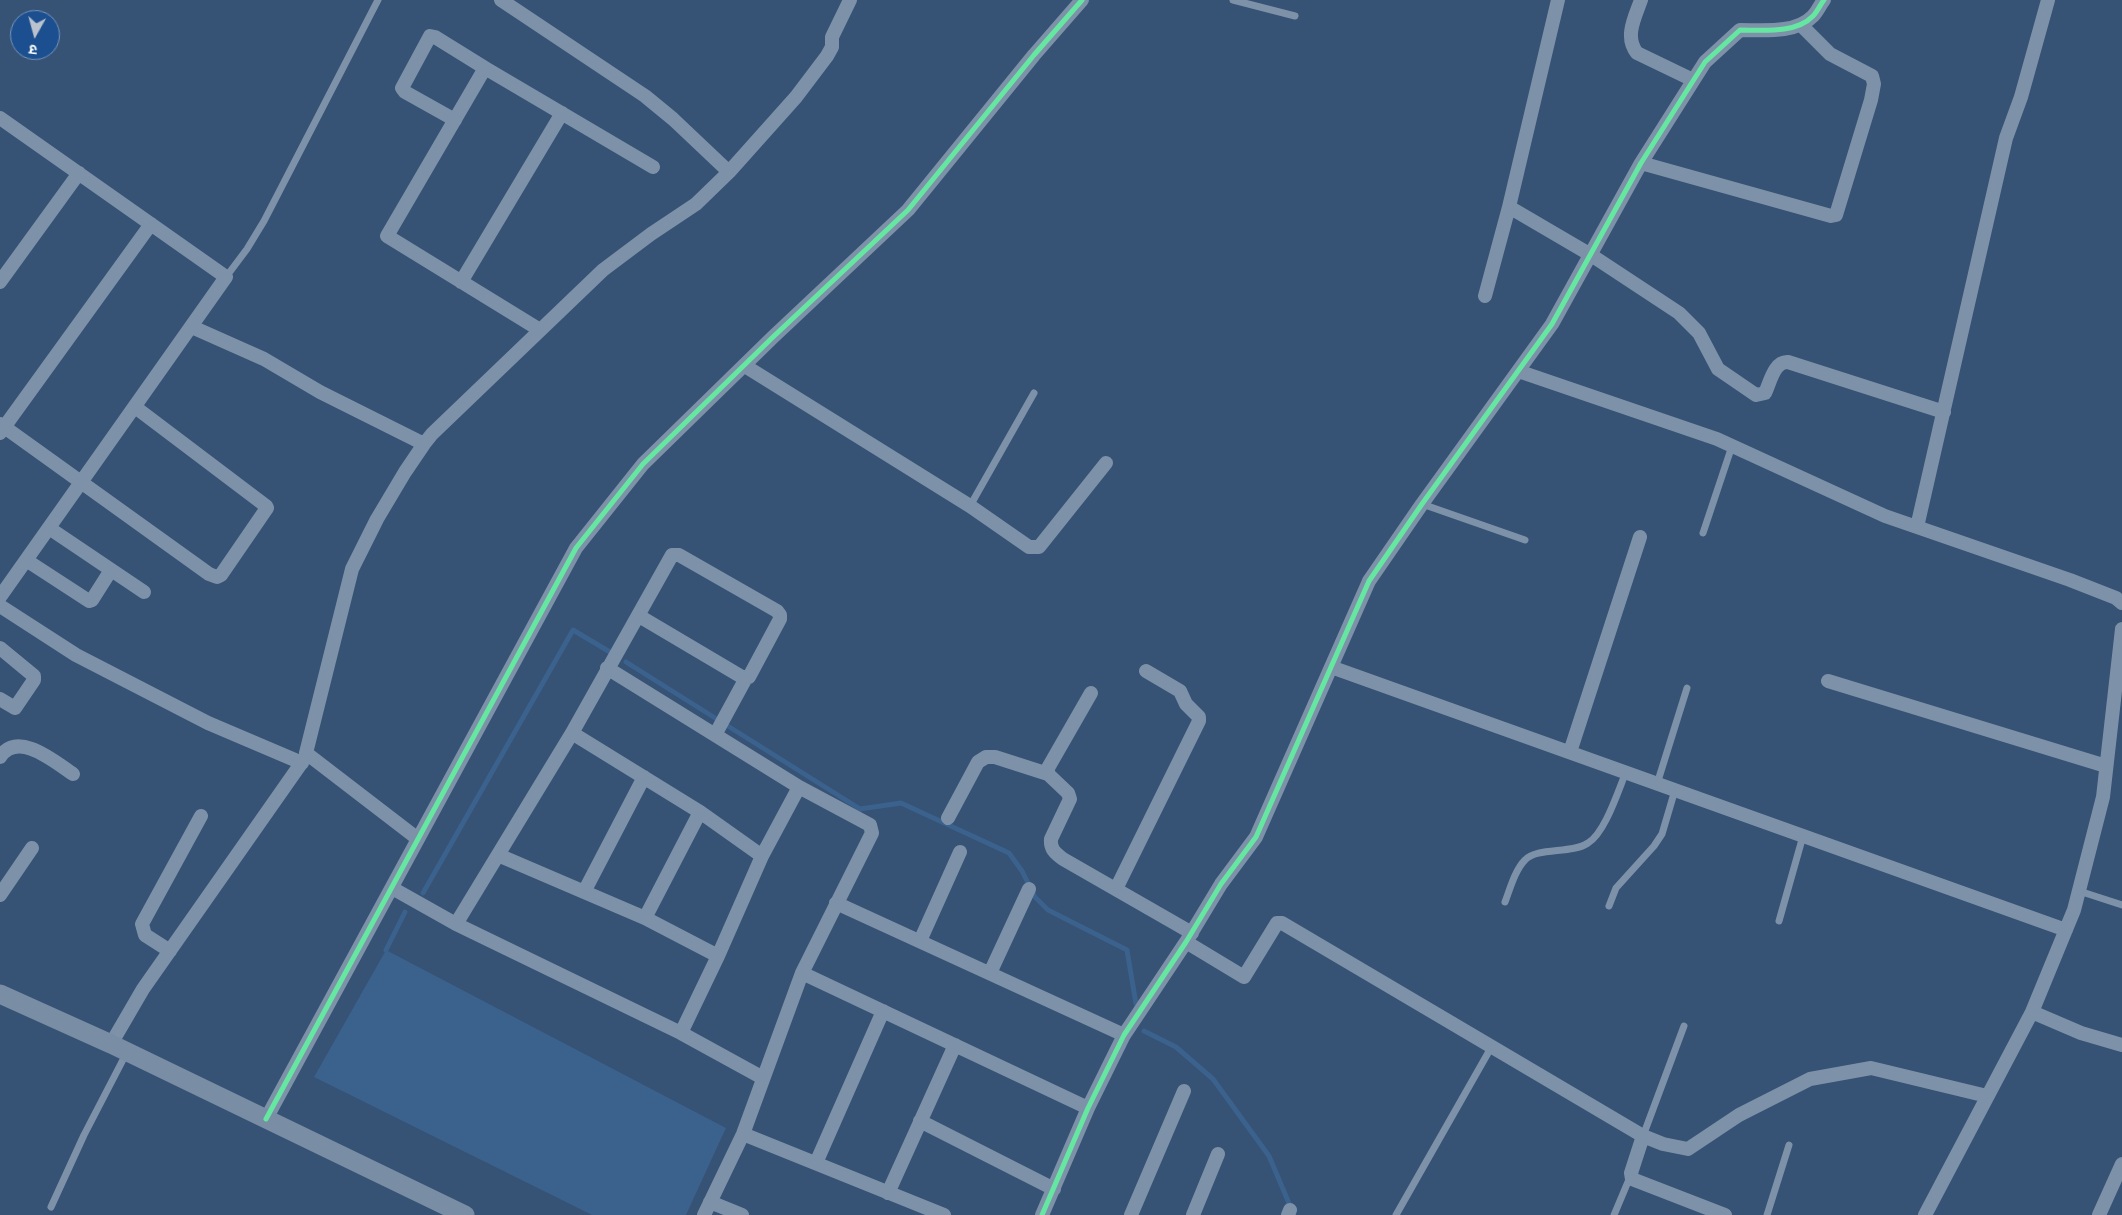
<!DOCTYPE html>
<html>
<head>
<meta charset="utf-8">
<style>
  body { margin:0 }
  #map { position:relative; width:2122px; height:1215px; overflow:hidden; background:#365274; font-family:"Sofia Sans Condensed","Noto Sans Devanagari",sans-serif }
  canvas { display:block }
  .north { position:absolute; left:10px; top:10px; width:50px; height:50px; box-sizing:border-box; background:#1b4f8f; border:1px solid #7695bc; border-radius:50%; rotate:187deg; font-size:14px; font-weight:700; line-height:20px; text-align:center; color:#fff }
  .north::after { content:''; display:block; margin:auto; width:18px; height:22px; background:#b9c2ce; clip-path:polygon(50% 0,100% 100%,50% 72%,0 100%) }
</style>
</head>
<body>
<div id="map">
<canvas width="2122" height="1215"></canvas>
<div class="north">उ</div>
</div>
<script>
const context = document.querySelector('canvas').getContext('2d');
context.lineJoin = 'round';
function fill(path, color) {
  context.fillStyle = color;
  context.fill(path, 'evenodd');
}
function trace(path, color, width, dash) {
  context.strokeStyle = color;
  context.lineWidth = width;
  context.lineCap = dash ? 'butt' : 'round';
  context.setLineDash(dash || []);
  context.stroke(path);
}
fill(new Path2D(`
  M386,950L726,1128L686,1215H592L314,1077Z`), '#3b618d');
trace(new Path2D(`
  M626,662L860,809L901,803L1009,853L1022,871L1035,897L1048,910L1127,950L1136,1004
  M423,893L573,630L610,652
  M386,950L405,912
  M1144,1031L1176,1047L1213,1079L1269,1156L1291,1208`), '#3b618d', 5);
trace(new Path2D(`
  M1233,0L1295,16
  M226,277L247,249L264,221L378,0
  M1422,504L1525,540
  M970,506L1034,393
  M1703,533L1732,446
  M1657,784L1687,688
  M2079,891L2122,905
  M1505,902C1510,889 1515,870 1525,860C1537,847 1572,854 1588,843C1605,833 1618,791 1626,772
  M1609,906L1616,888L1654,846L1662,834L1675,790
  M1779,921L1803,836
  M1643,1136L1684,1026
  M51,1207L84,1135L127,1052
  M1396,1215L1492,1046
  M1614,1215L1630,1177
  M1767,1215L1789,1145`), '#7d92a8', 7);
trace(new Path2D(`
  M501,0L645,96L673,119L729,172
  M1641,0C1635,17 1624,37 1637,53L1693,80
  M0,118L226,277L0,597
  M455,120L405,92L402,88L430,36L435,37L485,68
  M1641,163L1831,216L1836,215L1871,100L1874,84L1872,76L1830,54L1801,25
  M1509,207L1591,255L1679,313L1699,333L1718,369L1756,395L1765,393C1770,383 1774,361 1788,362L1944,412
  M0,282L79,173
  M461,282L562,113
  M1485,296L1509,207L1558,0
  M192,327L264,359L320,392L424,444
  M540,330L387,236L485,68L653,167
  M745,366L970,506L1029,547H1039L1106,463
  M1518,371L1717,439L1885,516L2070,580L2116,598L2122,603
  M0,424L209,574L217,577L221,575L267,508L266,506L135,407
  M0,433L151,224
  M1917,527L2006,138L2021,97L2048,0
  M49,528L144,592
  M26,560L89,601L92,600L111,570
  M0,606L76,655L208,723L302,763
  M2122,629L2103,797L2074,910L2032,1012L2081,1033L2122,1045
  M0,648L34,676V680L15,708L0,699
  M1331,667L2066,930
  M607,668L799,787L870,825L872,833L802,973L743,1134L704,1215
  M1828,681L2106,766
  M1091,693L1048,768V774L1068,793L1070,799L1051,839C1050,849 1055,853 1063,859L1192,933
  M572,733L700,812L762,856
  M715,735L746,678
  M1570,752L1640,537
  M0,757C18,730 55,762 73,774
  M948,818L978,762L986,757H995L1048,774
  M418,839L306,753L352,569L377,519L405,472L424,444L432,434L603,270L651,234L696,204L729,172L796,97L827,56L832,47V37L850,0
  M498,855L645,918L718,956
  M392,888L456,924L681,1033L763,1078
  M1116,889L1199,721V717L1186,704L1180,691L1146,671
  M584,892L644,777
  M0,895L32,848
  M836,903L1124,1035
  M645,918L700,812
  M456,924L572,733L672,555H679L777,611L780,615V619L749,677H742L639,616
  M920,941L960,852
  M1186,942L1244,977L1277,923H1282L1643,1136L1663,1144L1688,1149L1739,1115L1810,1079L1871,1068L1987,1096
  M170,951L145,935L142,924L201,816
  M802,973L1088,1108
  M990,973L1029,889
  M681,1033L718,956L762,856L799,787
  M111,1044L143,989L307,755
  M266,1119L576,548L643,464L773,337L908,210L1034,55L1082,0
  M920,1121L1054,1189
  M743,1134L944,1215
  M1643,1136L1631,1173L1632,1179L1725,1215
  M816,1163L883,1011
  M888,1193L955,1045
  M710,1202L742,1215
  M1042,1215L1088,1108L1124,1035L1186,942L1221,884L1256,837L1369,581L1422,504L1552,324L1641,163L1705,62L1740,30C1762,30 1796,34 1813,16C1817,12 1820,5 1824,0
  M1131,1215L1184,1091
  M1193,1215L1218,1154
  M1288,1215L1290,1210
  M1925,1215L2032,1012
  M2099,1215L2122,1164`), '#7d92a8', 14);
trace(new Path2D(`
  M0,994L111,1044L465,1215`), '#798da4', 19);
trace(new Path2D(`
  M266,1119L576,548L643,464L773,337L908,210L1034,55L1082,0
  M1042,1215L1088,1108L1124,1035L1186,942L1221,884L1256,837L1369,581L1422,504L1552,324L1641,163L1705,62L1740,30C1762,30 1796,34 1813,16C1817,12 1820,5 1824,0`), '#66e7a1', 5);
</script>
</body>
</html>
